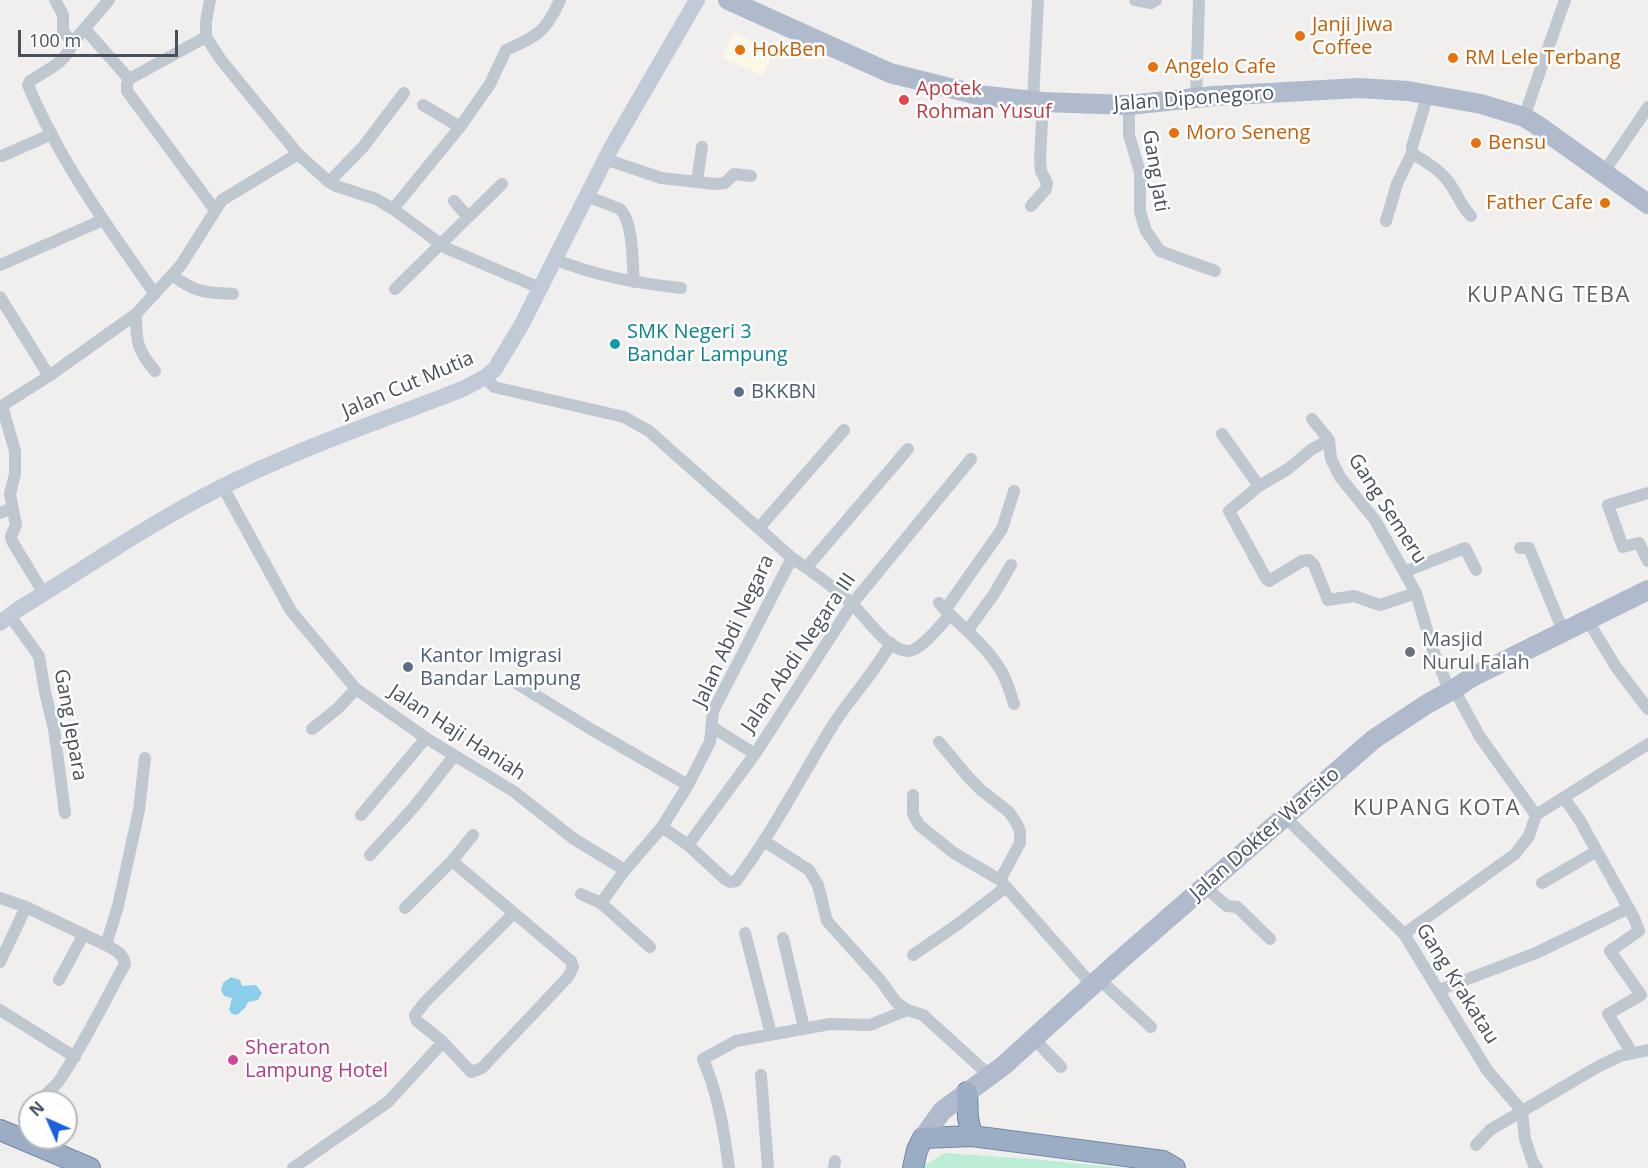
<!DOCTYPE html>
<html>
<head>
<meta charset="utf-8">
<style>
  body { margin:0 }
  #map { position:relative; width:1648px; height:1168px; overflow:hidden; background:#f1efee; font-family:"Open Sans",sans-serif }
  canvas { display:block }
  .north { position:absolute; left:18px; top:1090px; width:60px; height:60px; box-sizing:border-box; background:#fff; border:2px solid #b5b9be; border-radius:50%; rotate:315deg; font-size:16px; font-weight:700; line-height:24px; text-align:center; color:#47505c }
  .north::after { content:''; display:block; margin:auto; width:21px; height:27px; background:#1c5fdd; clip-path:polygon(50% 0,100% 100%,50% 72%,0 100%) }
  .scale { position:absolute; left:18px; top:30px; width:160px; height:27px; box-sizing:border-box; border:3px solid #47505c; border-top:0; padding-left:8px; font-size:18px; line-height:21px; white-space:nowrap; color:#47505c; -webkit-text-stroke:4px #fff; paint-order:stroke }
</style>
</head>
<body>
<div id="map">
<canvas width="1648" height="1168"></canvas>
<div class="north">N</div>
<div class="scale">100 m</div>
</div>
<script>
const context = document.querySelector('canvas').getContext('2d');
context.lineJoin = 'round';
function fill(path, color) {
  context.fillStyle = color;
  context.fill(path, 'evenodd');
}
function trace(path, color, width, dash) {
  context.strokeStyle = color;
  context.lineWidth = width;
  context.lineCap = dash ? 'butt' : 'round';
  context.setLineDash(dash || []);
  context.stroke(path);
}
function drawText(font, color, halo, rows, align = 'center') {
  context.font = font + ' "Open Sans",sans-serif';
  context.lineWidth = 5;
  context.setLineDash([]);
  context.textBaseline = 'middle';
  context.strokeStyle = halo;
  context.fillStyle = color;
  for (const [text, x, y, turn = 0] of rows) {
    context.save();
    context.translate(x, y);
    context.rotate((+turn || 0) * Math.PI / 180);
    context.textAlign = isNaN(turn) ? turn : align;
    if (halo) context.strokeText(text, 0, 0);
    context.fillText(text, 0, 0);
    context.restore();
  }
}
fill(new Path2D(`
  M734,32L774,52L762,76L722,57Z`), '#fcf8e8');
fill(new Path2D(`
  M944,1153L1033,1159L1123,1168H921Z`), '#bdeed5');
fill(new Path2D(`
  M231,977L240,980L242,986L256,985L262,993L258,1000L248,1002L245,1008L237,1015L232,1014L229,1010L232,998L224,996L221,990L223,983Z`), '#8bceea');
const trunk = new Path2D(`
  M967,1092L968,1118L972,1136
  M0,1130L90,1168
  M913,1168L917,1150L923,1138L972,1136L1163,1161L1175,1168`);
trace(trunk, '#7287a8', 22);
trace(new Path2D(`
  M55,0L63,15V32L73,42L109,0
  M210,0L206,22V37L221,60L298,154L329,182L336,186L376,199L393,209L446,248L540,288
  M1135,0L1151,3L1156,0
  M85,29L129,79
  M206,37L129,79L127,84V91L215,210
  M73,42C66,63 48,69 30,81L28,85C59,160 109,229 155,294
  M1428,94L1412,147V153C1425,162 1441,170 1450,184C1458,195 1461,206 1471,216
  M1196,98L1199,0
  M1033,101L1038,0
  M423,105L460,127
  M1129,105V135L1140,172V212L1146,231L1160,251L1215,271
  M1524,117L1565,0
  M2,156L52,134
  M605,159L661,178L715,184L725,183L734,174L751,176
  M1604,172L1648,107
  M329,182L363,147L404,93
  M697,182L702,147
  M586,196L620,209C634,224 632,261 634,282
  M454,201L467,216
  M1031,206L1046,189L1047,183L1041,171L1040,159L1043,102
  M393,209L460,127L490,84L506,50C536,37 546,32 560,0
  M1386,221L1397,184L1412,153
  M554,259C596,276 636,283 681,288
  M0,265L103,220
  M172,275C196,293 204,292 233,294
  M395,289L502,184
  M0,297L49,376
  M136,314C136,341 137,350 155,371
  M2,406L15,451V474L10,494L16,525L11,536L12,541L44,594
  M0,407L49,376L136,314L181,265L222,200L298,154
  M1312,419L1329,440L1331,459L1340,477L1375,520L1416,593L1433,650L1449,690
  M1222,434L1259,486
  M1329,440L1312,449L1288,469L1259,486L1229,511L1267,580L1269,581L1302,561L1309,560L1314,565L1328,600L1354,596L1380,605L1416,593
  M223,487L291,611L356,689L426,738L513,791L574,839L625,870L662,827L688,785L710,742L713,711L792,558L649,431L624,417L494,387L485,377
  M1648,493L1608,505L1623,547L1639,543L1648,561
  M0,513L12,508
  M759,528L844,430
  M1520,548H1529L1563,631
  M792,558C813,572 834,587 852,604C866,617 887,650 908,651C920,652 942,623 950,615
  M806,568L908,449
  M1404,572L1465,548L1476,570
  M939,603C959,625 984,643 1000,669C1007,680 1010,692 1014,704
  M945,610L1002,529L1014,491
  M10,616L39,656L45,692L54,729L65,813
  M1587,619L1616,667L1648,709
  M968,630L994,594L1011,565
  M511,680L594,731L688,785
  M712,727L755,754
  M312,729L337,709L356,689
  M939,742L969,778L981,790L1009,812L1017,824L1020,831V843L1000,880
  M913,795V814L919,825L954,853L1000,880L1093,986
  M1564,798L1579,819L1634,918L1639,931L1610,951L1641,995L1608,1014L1632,1053
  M361,815L426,738
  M1536,815L1648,744
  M1285,817L1404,934L1487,1070L1522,1111L1525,1139L1533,1163L1537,1168
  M662,827L688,845L726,880L730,882L736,881C773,832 801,777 833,725C851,697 875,672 891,643
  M764,841L809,870L818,885L827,921L881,981L896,1002L907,1010L923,1015L989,1075
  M688,845L755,754L852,604L971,459
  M370,855L414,807L454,756
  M452,861L571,961L573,967L568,977L482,1068L471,1072L443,1042L417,1021L415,1015L425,1002L514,913
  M1542,883L1597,851
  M1205,887L1227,906L1237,907L1270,939
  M581,894L601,903L650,947
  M0,898L26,907L106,945C115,950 123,953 125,964C104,1002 85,1042 61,1078C55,1088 46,1092 40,1102
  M601,903L625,870
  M405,908L452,861L473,835
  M745,933L771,1034
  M1404,934L1515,854L1529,836L1536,815L1480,737L1454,689
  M783,938L804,1028
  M106,945L118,906L139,810L145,758
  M913,955L958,924L1006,887
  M0,962L26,907
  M59,980L84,934
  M1100,980L1151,1027
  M1439,990L1536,953L1629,908
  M0,1010L75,1057
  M1034,1039L1061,1067
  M761,1075L768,1168
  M18,1138L30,1118
  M1476,1145L1490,1130L1599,1066L1620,1056L1648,1050
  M293,1168L388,1102L443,1042
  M729,1168C724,1130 718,1094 703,1059L736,1041L830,1024L870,1025L907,1010
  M834,1168L835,1161`), '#bfc7d0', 12);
trace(new Path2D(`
  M0,623L17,610C83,570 147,525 216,490C296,449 382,421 465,388L485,377L495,369L522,324L611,148L697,0`), '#c1cad7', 16);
trace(new Path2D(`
  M728,0L890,73L978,95L1043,102L1129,105L1214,96L1359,88L1408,91L1481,104L1524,117L1537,125L1648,204
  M923,1138L942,1111L1003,1066L1119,961L1374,739L1427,704L1454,689L1472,677L1648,590`), '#afbbcd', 20);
trace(trunk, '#9bacc5', 20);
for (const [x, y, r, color] of [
  [1300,36,6,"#e8710a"],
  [740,50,6,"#e8710a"],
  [1453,58,6,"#e8710a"],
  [1153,67,6,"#e8710a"],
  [904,100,6,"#e0444e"],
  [1174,133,6,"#e8710a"],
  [1476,143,6,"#e8710a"],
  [1605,203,6,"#e8710a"],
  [615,344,6,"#0f9aa8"],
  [739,392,6,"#5c6f8a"],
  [1410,652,6,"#6b7280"],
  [408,667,6,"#5c6f8a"],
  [233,1060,6,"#d1479c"]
]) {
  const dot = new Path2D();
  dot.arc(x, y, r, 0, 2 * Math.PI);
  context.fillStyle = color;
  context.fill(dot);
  trace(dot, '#fff', 2);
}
drawText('20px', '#c56008', '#fff', [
  ["Janji Jiwa",1312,25],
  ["Coffee",1312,48],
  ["HokBen",752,50],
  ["RM Lele Terbang",1465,58],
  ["Angelo Cafe",1165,67],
  ["Moro Seneng",1186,133],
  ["Bensu",1488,143],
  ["Father Cafe",1593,203,"right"]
], 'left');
drawText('20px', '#be3a42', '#fff', [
  ["Apotek",916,89],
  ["Rohman Yusuf",916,112]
], 'left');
drawText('20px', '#47505c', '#fff', [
  ["Jalan Diponegoro",1194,99,-4],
  ["Gang Jati",1155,171,81],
  ["Jalan Cut Mutia",408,385,-23],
  ["Gang Semeru",1387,509,57],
  ["Jalan Abdi Negara",734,631,-65],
  ["Jalan Abdi Negara III",799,653,-56],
  ["Gang Jepara",70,725,80],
  ["Jalan Haji Haniah",457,733,33],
  ["Jalan Dokter Warsito",1265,834,-41],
  ["Gang Krakatau",1457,984,58]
]);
drawText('20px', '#0d838f', '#fff', [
  ["SMK Negeri 3",627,332],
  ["Bandar Lampung",627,355]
], 'left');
drawText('20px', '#4e5e75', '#fff', [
  ["BKKBN",751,392],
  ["Kantor Imigrasi",420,656],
  ["Bandar Lampung",420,679]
], 'left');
drawText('20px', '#5b616d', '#fff', [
  ["Masjid",1422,640],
  ["Nurul Falah",1422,663]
], 'left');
drawText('20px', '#b23c85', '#fff', [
  ["Sheraton",245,1048],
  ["Lampung Hotel",245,1071]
], 'left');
context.letterSpacing = '1.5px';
drawText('22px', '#5b5e63', '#fff', [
  ["KUPANG TEBA",1549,296],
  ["KUPANG KOTA",1437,809]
]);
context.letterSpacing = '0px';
</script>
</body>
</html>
